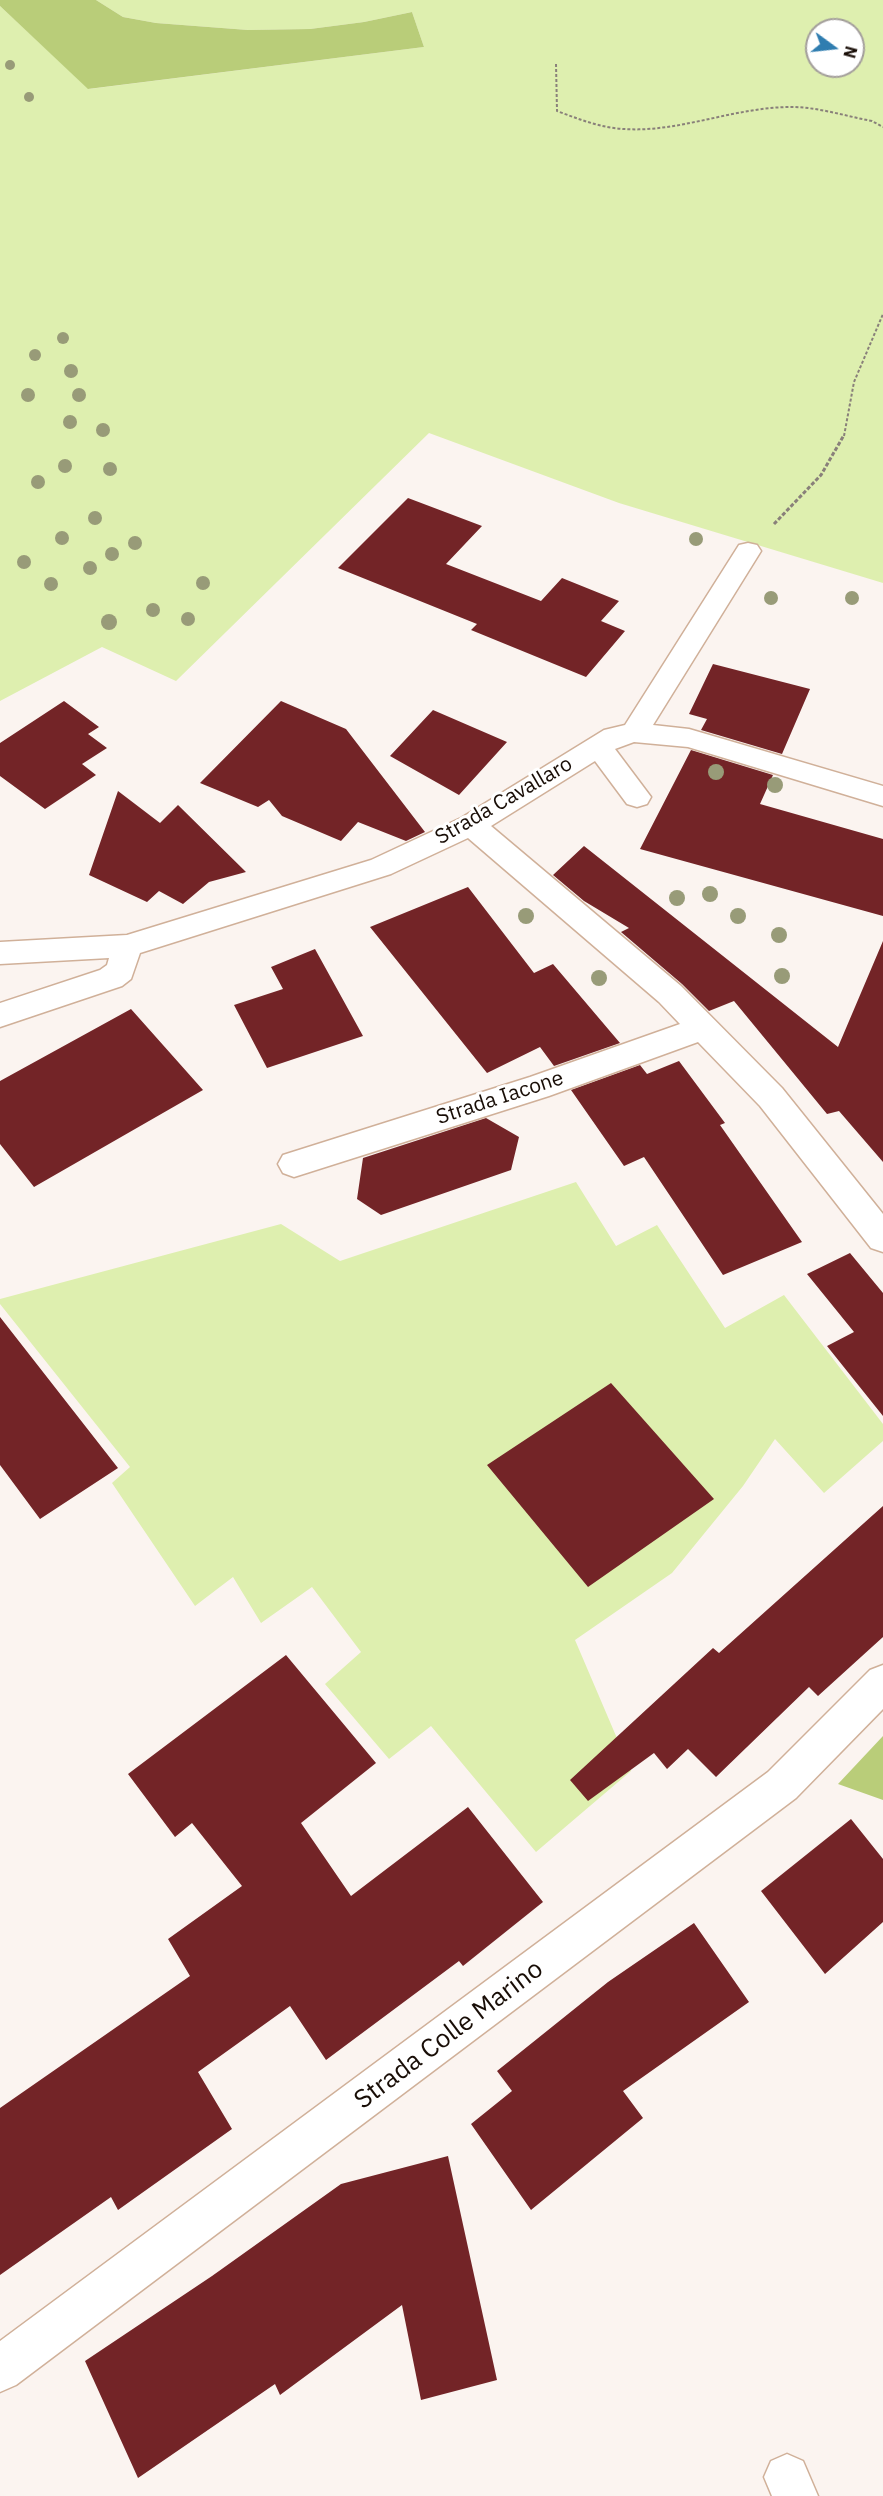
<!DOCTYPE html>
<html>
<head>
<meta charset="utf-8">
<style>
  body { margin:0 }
  #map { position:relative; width:883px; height:2496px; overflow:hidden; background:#fbf4f0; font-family:"IBM Plex Sans",sans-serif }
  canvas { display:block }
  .north { position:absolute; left:805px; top:18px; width:60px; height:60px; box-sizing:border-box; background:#fff; border:2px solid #a39e9b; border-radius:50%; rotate:105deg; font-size:16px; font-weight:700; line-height:24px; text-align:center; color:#180d06 }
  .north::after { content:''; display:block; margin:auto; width:21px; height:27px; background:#2f7db0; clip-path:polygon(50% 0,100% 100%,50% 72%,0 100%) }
</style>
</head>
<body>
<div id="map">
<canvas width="883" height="2496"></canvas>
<div class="north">N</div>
</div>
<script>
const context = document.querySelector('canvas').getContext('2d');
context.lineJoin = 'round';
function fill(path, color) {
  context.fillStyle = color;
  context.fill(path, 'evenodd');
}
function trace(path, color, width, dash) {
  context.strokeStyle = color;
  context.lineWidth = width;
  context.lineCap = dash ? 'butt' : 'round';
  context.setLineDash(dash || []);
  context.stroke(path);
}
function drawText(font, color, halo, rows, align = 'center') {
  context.font = font + ' "IBM Plex Sans",sans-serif';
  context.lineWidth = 6;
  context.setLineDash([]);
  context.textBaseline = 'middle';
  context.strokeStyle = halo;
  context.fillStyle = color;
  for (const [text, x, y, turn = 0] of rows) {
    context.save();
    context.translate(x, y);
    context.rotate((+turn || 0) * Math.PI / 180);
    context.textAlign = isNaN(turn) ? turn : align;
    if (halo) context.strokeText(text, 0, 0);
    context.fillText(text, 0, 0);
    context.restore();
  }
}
fill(new Path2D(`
  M96,0H883V583L619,503L429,433L176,681L102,647L0,701V6L89,89L424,47L412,12L364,22L310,29L248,30L156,23L123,17ZM817,30H853V66H817Z
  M576,1182L616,1246L657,1225L725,1328L784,1295L883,1424V1441L824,1493L775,1439L743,1486L672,1573L575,1640L631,1771L536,1852L431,1726L389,1759L325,1684L361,1652L312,1587L261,1623L233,1577L195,1606L112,1483L130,1467L0,1304V1299L281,1224L340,1261Z`), '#deefaf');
fill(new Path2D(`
  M0,0H96L123,17L156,23L248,30L310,29L364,22L412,12L424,47L88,89L0,6Z
  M883,1736V1800L838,1784Z`), '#b9cd79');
fill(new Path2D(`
  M408,498L482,526L446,564L541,601L562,578L619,601L601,621L625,631L586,677L471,630L477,624L338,568Z
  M713,664L810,689L782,754L701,730L707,719L689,714Z
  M64,701L99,727L88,734L107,748L82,764L96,775L45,809L0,776V743Z
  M281,701L346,729L425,832L406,841L358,822L341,841L282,816L269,800L258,807L200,783Z
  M433,710L507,742L459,795L390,756Z
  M691,750L773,775L760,804L883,839V916L640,849Z
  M118,791L160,823L178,805L246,872L209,882L183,904L159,891L147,902L89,875Z
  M584,846L838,1047L883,941V1162L839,1111L827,1114L734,1001L709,1011L682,984L621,932L629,928L584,901L553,875Z
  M468,887L534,973L553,964L620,1043L554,1066L540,1047L487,1073L370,927Z
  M315,949L363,1036L267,1068L234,1005L283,989L271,967Z
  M131,1009L203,1090L34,1187L0,1144V1081Z
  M679,1061L725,1123L720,1125L802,1242L723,1275L644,1157L624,1166L571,1090L640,1065L647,1074Z
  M486,1118L519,1137L511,1170L381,1215L357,1199L363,1158Z
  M850,1253L883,1293V1416L827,1346L854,1332L807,1274Z
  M0,1317L118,1468L40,1519L0,1465Z
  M611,1383L714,1499L588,1587L487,1465Z
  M883,1506V1637L818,1696L809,1687L716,1777L688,1749L667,1769L654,1753L588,1801L570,1780L713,1648L719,1653Z
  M286,1655L376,1763L301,1823L351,1896L468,1807L543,1902L463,1966L459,1961L326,2060L290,2006L198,2072L232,2129L118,2210L111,2197L0,2275V2108L190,1976L168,1939L242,1886L192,1823L175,1837L128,1774Z
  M851,1819L883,1859V1922L825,1974L761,1891Z
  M694,1923L749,2002L623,2091L643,2118L531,2210L471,2124L512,2091L497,2071L608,1982Z
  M448,2156L497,2380L421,2400L402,2305L280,2395L275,2384L138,2478L85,2361L212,2276L341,2184Z`), '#732427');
const minor = new Path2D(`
  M748,543L757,545L761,551L653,725L689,729L883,786V806L688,747L634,742L615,749L651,797L647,804L637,807L627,804L595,761L491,826L681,986L782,1088L883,1214V1252L871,1248L760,1106L698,1042L549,1096L294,1177L283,1173L278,1164L283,1155L530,1077L680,1024L659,1002L468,838L391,874L140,953L131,979L122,986L0,1027V1003L100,970L107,965L109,958L0,964V942L127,935L371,860L461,818L604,730L625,725L739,545Z
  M883,1665V1709L796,1798L16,2385L0,2392V2341L768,1772L870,1670Z
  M787,2454L803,2461L818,2496H772L764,2477L771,2461Z`);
trace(minor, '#d0b099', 3);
trace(new Path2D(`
  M556,64L557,111C576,118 593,125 614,128C673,136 731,107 791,107C818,107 845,116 872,121L883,127
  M844,436L854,382L883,314`), '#89807a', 2, [3, 2]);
trace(new Path2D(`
  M774,524L821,475L844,435`), '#89807a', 3, [4, 2]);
fill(minor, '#fff');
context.fillStyle = '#989b78';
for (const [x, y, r] of [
  [10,65,5],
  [29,97,5],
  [63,338,6],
  [35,355,6],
  [71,371,7],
  [28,395,7],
  [79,395,7],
  [70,422,7],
  [103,430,7],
  [65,466,7],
  [110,469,7],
  [38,482,7],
  [95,518,7],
  [62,538,7],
  [696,539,7],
  [135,543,7],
  [112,554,7],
  [24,562,7],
  [90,568,7],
  [203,583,7],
  [51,584,7],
  [771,598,7],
  [852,598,7],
  [153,610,7],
  [188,619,7],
  [109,622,8],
  [716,772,8],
  [775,785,8],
  [710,894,8],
  [677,898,8],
  [526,916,8],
  [738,916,8],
  [779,935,8],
  [782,976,8],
  [599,978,8]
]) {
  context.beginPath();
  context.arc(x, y, r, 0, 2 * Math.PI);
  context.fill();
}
drawText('21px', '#180d06', '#fff', [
  ["Strada Cavallaro",504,801,-30],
  ["Strada Iacone",500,1098,-18]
]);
drawText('26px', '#180d06', '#fff', [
  ["Strada Colle Marino",449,2035,-37]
]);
</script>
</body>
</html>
